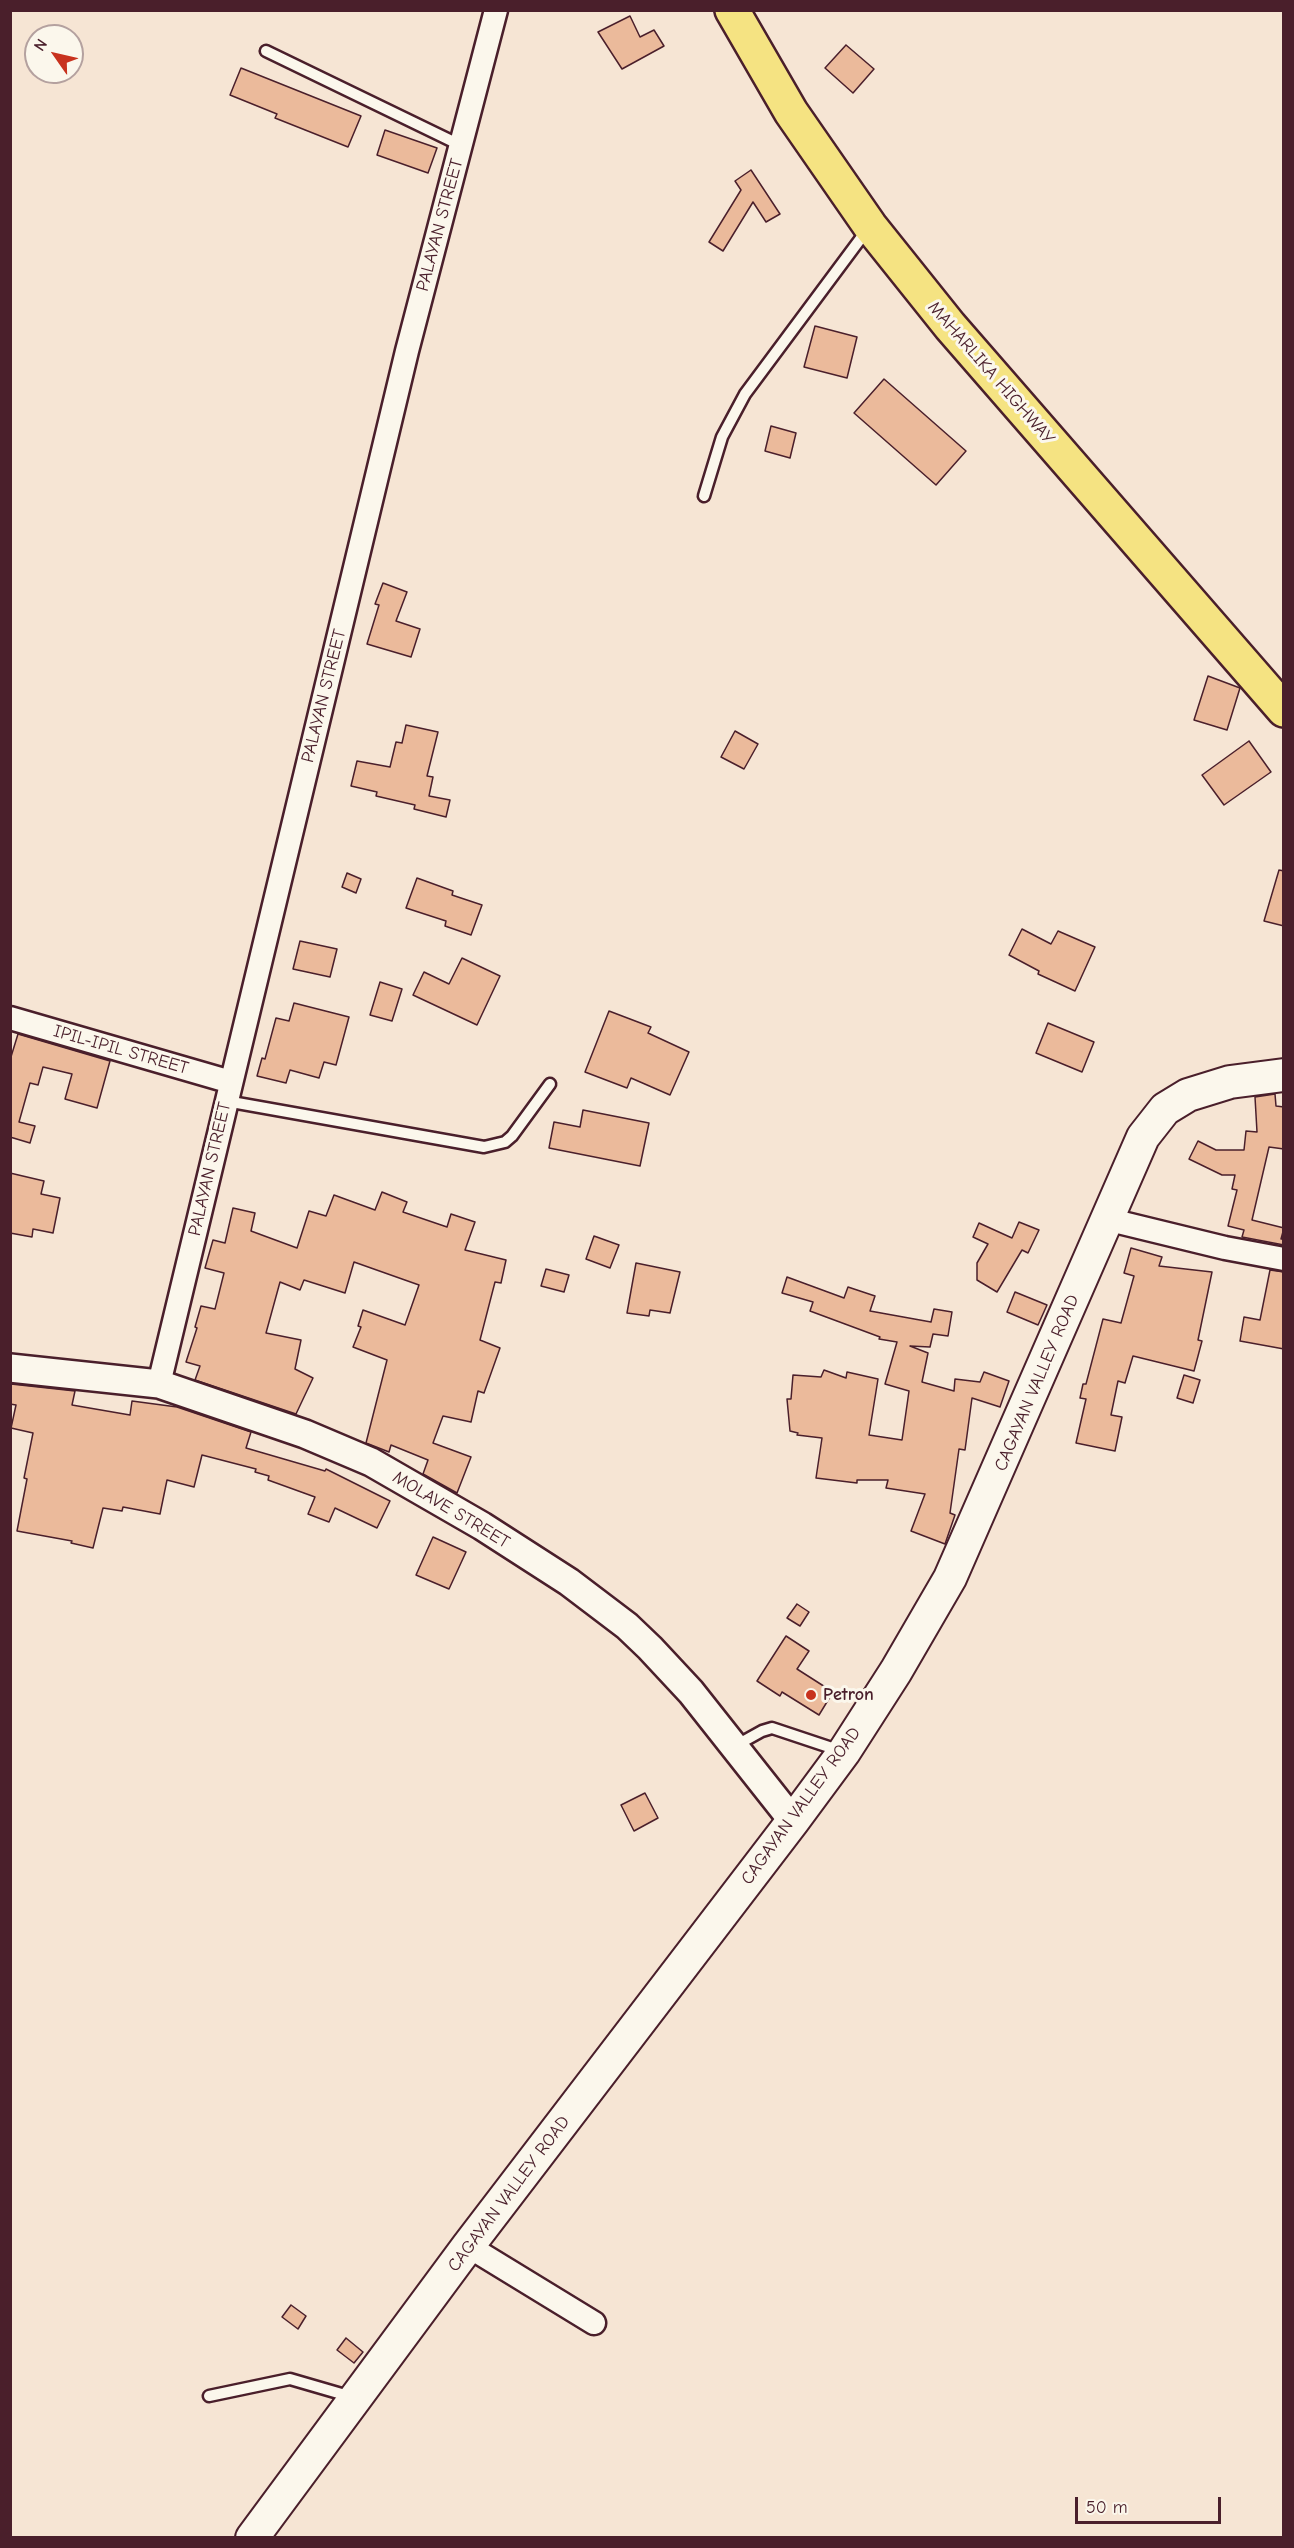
<!DOCTYPE html>
<html>
<head>
<meta charset="utf-8">
<style>
	body { margin:0 }
	#map { position:relative; width:1294px; height:2548px; overflow:hidden; background:#f6e5d4; font-family:"Comic Neue",sans-serif }
	canvas { display:block }
	.frame { position:absolute; inset:0; border:12px solid #4a1f2b; pointer-events:none }
	.north { position:absolute; left:24px; top:24px; width:60px; height:60px; box-sizing:border-box; background:#fbf7ec; border:2px solid #b4a19f; border-radius:50%; rotate:304deg; font-size:16px; font-weight:700; line-height:24px; text-align:center; color:#4a1f2b }
	.north::after { content:''; display:block; margin:auto; width:21px; height:27px; background:#c8321e; clip-path:polygon(50% 0,100% 100%,50% 72%,0 100%) }
	.scale { position:absolute; left:1075px; top:2497px; width:146px; height:27px; box-sizing:border-box; border:3px solid #4a1f2b; border-top:0; padding-left:8px; font-size:18px; line-height:21px; white-space:nowrap; color:#4a1f2b; -webkit-text-stroke:4px #fbf7ec; paint-order:stroke }
</style>
</head>
<body>
<div id="map">
<canvas width="1294" height="2548"></canvas>
<div class="frame"></div>
<div class="north">N</div>
<div class="scale">50 m</div>
</div>
<script>
const ctx = document.querySelector('canvas').getContext('2d');
ctx.lineJoin = 'round';
function paint(path, color) {
  ctx.fillStyle = color;
  ctx.fill(path, 'evenodd');
}
function poly(rows) {
  const path = new Path2D();
  for (const r of rows) {
    path.moveTo(r[0], r[1]);
    for (let i = 2; i < r.length; i += 2) path.lineTo(r[i], r[i + 1]);
  }
  return path;
}
function stroke(path, color, width, dash) {
  ctx.strokeStyle = color;
  ctx.lineWidth = width;
  ctx.lineCap = dash ? 'butt' : 'round';
  ctx.setLineDash(dash || []);
  ctx.stroke(path);
}
function write(font, color, halo, rows, align = 'center') {
  ctx.font = font + ' "Comic Neue",sans-serif';
  ctx.lineWidth = 6;
  ctx.setLineDash([]);
  ctx.textBaseline = 'middle';
  ctx.strokeStyle = halo;
  ctx.fillStyle = color;
  for (const [text, x, y, turn = 0] of rows) {
    ctx.save();
    ctx.translate(x, y);
    ctx.rotate((+turn || 0) * Math.PI / 180);
    ctx.textAlign = isNaN(turn) ? turn : align;
    if (halo) ctx.strokeText(text, 0, 0);
    ctx.fillText(text, 0, 0);
    ctx.restore();
  }
}
const building = poly([
	[630,16,640,37,654,30,664,46,622,69,598,32,630,16],
	[846,45,874,69,853,93,825,68,846,45],
	[241,68,361,116,348,147,275,118,277,114,230,95,241,68],
	[385,130,437,148,428,173,377,155,385,130],
	[751,170,780,214,766,222,753,202,723,251,709,242,741,190,735,181,751,170],
	[815,326,857,337,847,378,804,367,815,326],
	[884,379,966,451,936,485,854,413,884,379],
	[771,426,796,433,790,458,765,451,771,426],
	[383,583,407,592,396,621,420,629,411,657,367,644,379,605,375,604,383,583],
	[1208,676,1240,688,1227,730,1194,720,1208,676],
	[406,725,438,732,427,776,433,777,429,796,450,800,446,817,414,809,415,805,376,796,377,792,351,786,357,761,390,767,396,742,402,743,406,725],
	[735,731,758,744,744,769,721,757,735,731],
	[1249,741,1271,772,1224,805,1202,775,1249,741],
	[1279,870,1284,871,1284,926,1264,921,1279,870],
	[347,873,361,879,356,893,342,887,347,873],
	[417,878,453,891,452,895,482,905,471,935,445,926,446,921,406,908,417,878],
	[1022,929,1051,944,1058,931,1095,947,1075,991,1038,974,1039,971,1009,955,1022,929],
	[300,941,337,949,330,977,293,969,300,941],
	[462,958,500,976,477,1025,413,995,424,972,449,984,462,958],
	[380,982,402,989,392,1021,370,1015,380,982],
	[294,1003,349,1017,336,1065,324,1062,319,1078,290,1070,286,1083,257,1076,262,1058,265,1059,276,1018,289,1021,294,1003],
	[609,1011,651,1027,648,1033,689,1052,670,1095,631,1078,627,1088,585,1072,609,1011],
	[1048,1023,1094,1042,1082,1072,1036,1053,1048,1023],
	[18,1034,110,1061,97,1108,65,1099,72,1074,43,1067,38,1085,30,1083,19,1122,35,1126,30,1143,10,1137,10,1060,18,1034],
	[1275,1094,1276,1106,1284,1107,1284,1149,1269,1147,1252,1220,1284,1228,1281,1239,1284,1239,1284,1245,1242,1237,1244,1230,1228,1226,1237,1190,1232,1189,1235,1175,1222,1175,1189,1159,1198,1141,1216,1150,1244,1150,1246,1131,1257,1132,1255,1097,1275,1094],
	[583,1110,649,1123,640,1166,549,1148,554,1122,580,1127,583,1110],
	[10,1173,44,1181,41,1194,60,1198,53,1233,33,1229,32,1237,10,1233,10,1173],
	[382,1192,407,1202,403,1212,447,1227,451,1214,475,1222,465,1250,506,1260,501,1283,495,1282,480,1340,500,1348,484,1393,478,1391,471,1422,443,1416,433,1443,471,1457,457,1493,423,1474,428,1460,391,1445,389,1452,366,1443,387,1360,353,1347,361,1327,358,1326,363,1310,405,1325,419,1285,354,1262,345,1293,304,1280,300,1290,280,1282,266,1333,301,1340,295,1369,313,1378,296,1414,195,1380,200,1366,186,1362,197,1328,195,1327,201,1306,215,1309,224,1273,205,1268,213,1240,225,1243,233,1208,255,1213,251,1231,297,1248,309,1211,326,1216,334,1195,375,1210,382,1192],
	[1019,1222,1039,1230,1028,1253,1022,1250,997,1292,977,1280,977,1263,988,1244,973,1237,979,1223,1012,1238,1019,1222],
	[594,1236,619,1245,610,1268,586,1259,594,1236],
	[1131,1248,1162,1257,1159,1266,1212,1272,1198,1340,1202,1341,1194,1371,1133,1356,1125,1383,1118,1381,1111,1415,1122,1417,1115,1451,1076,1443,1086,1399,1080,1398,1083,1384,1086,1384,1103,1319,1121,1323,1134,1276,1124,1273,1131,1248],
	[636,1263,680,1272,670,1313,650,1310,649,1316,627,1313,636,1263],
	[546,1269,569,1275,564,1292,541,1286,546,1269],
	[1270,1270,1284,1272,1284,1349,1240,1341,1244,1317,1260,1320,1270,1270],
	[787,1277,844,1298,848,1287,875,1296,870,1311,931,1322,934,1309,952,1312,948,1336,933,1334,930,1347,910,1346,928,1353,922,1382,954,1391,955,1379,980,1382,984,1372,1009,1381,1000,1407,972,1398,965,1450,959,1449,950,1513,955,1515,945,1544,911,1531,925,1494,886,1488,888,1480,857,1480,857,1483,816,1478,822,1438,797,1435,798,1433,790,1431,787,1399,791,1399,793,1375,821,1377,824,1370,846,1378,847,1372,878,1379,869,1435,902,1440,909,1391,885,1384,897,1342,879,1339,880,1337,810,1311,813,1302,782,1293,787,1277],
	[1015,1292,1047,1305,1038,1325,1007,1312,1015,1292],
	[1184,1375,1200,1380,1193,1403,1177,1398,1184,1375],
	[11,1384,75,1391,72,1405,130,1415,132,1401,177,1407,251,1432,246,1448,325,1471,326,1469,390,1501,377,1528,335,1508,329,1522,308,1514,315,1497,268,1480,269,1476,255,1472,256,1469,202,1455,194,1487,167,1480,160,1514,123,1507,122,1511,103,1508,93,1548,71,1543,72,1541,17,1531,27,1479,24,1478,33,1433,11,1428,16,1405,10,1404,11,1384],
	[433,1537,466,1552,449,1589,416,1575,433,1537],
	[797,1604,809,1612,800,1626,787,1618,797,1604],
	[786,1636,809,1651,797,1669,833,1692,819,1715,782,1692,780,1696,757,1681,786,1636],
	[645,1793,658,1818,634,1831,621,1805,645,1793],
	[291,2305,306,2316,298,2329,282,2317,291,2305],
	[346,2338,363,2352,354,2363,337,2350,346,2338]
]);
const service = poly([
	[266,51,460,145],
	[704,496,722,437,745,394,867,230],
	[226,1101,484,1147,505,1142,512,1136,550,1084],
	[735,1746,762,1731,772,1728,841,1751],
	[209,2396,290,2379,352,2397]
]);
const minor = poly([
	[10,1018,231,1082],
	[1106,1219,1225,1248,1284,1259],
	[159,1384,407,351,496,10],
	[468,2246,594,2323]
]);
const tertiary = poly([
	[10,1368,159,1384,305,1434,371,1462,482,1526,569,1582,627,1626,650,1648,691,1692,793,1821]
]);
const secondary = poly([
	[252,2538,468,2246,793,1821,844,1752,896,1671,950,1578,1143,1137,1165,1109,1188,1095,1230,1082,1284,1075]
]);
const trunk = poly([
	[732,10,791,112,870,226,950,326,1284,710]
]);
const markers = [
	[811,1695,6,"#c8321e"]
];
const streetNames = [
	["PALAYAN STREET",440,225,-75],
	["MAHARLIKA HIGHWAY",991,373,49],
	["PALAYAN STREET",324,696,-76],
	["IPIL-IPIL STREET",121,1050,16],
	["PALAYAN STREET",210,1169,-77],
	["CAGAYAN VALLEY ROAD",1037,1383,-67],
	["MOLAVE STREET",451,1510,31],
	["CAGAYAN VALLEY ROAD",801,1806,-54],
	["CAGAYAN VALLEY ROAD",509,2194,-53]
];
const poiNames = [
	["Petron",823,1695]
];
paint(building, '#ebba9b');
stroke(building, '#4a1f2b', 1.5);
stroke(service, '#4a1f2b', 15);
stroke(minor, '#4a1f2b', 27);
stroke(tertiary, '#4a1f2b', 32);
stroke(secondary, '#4a1f2b', 36);
stroke(trunk, '#4a1f2b', 38);
stroke(service, '#fbf7ec', 10);
stroke(minor, '#fbf7ec', 22);
stroke(tertiary, '#fbf7ec', 27);
stroke(secondary, '#fbf7ec', 32);
stroke(trunk, '#f5e382', 33);
for (const [x, y, r, color] of markers) {
  const dot = new Path2D();
  dot.arc(x, y, r, 0, 2 * Math.PI);
  ctx.fillStyle = color;
  ctx.fill(dot);
  stroke(dot, '#fbf7ec', 2);
}
write('18px', '#4a1f2b', '#fbf7ec', streetNames);
write('bold 18px', '#4a1f2b', '#fbf7ec', poiNames, 'left');
</script>
</body>
</html>
